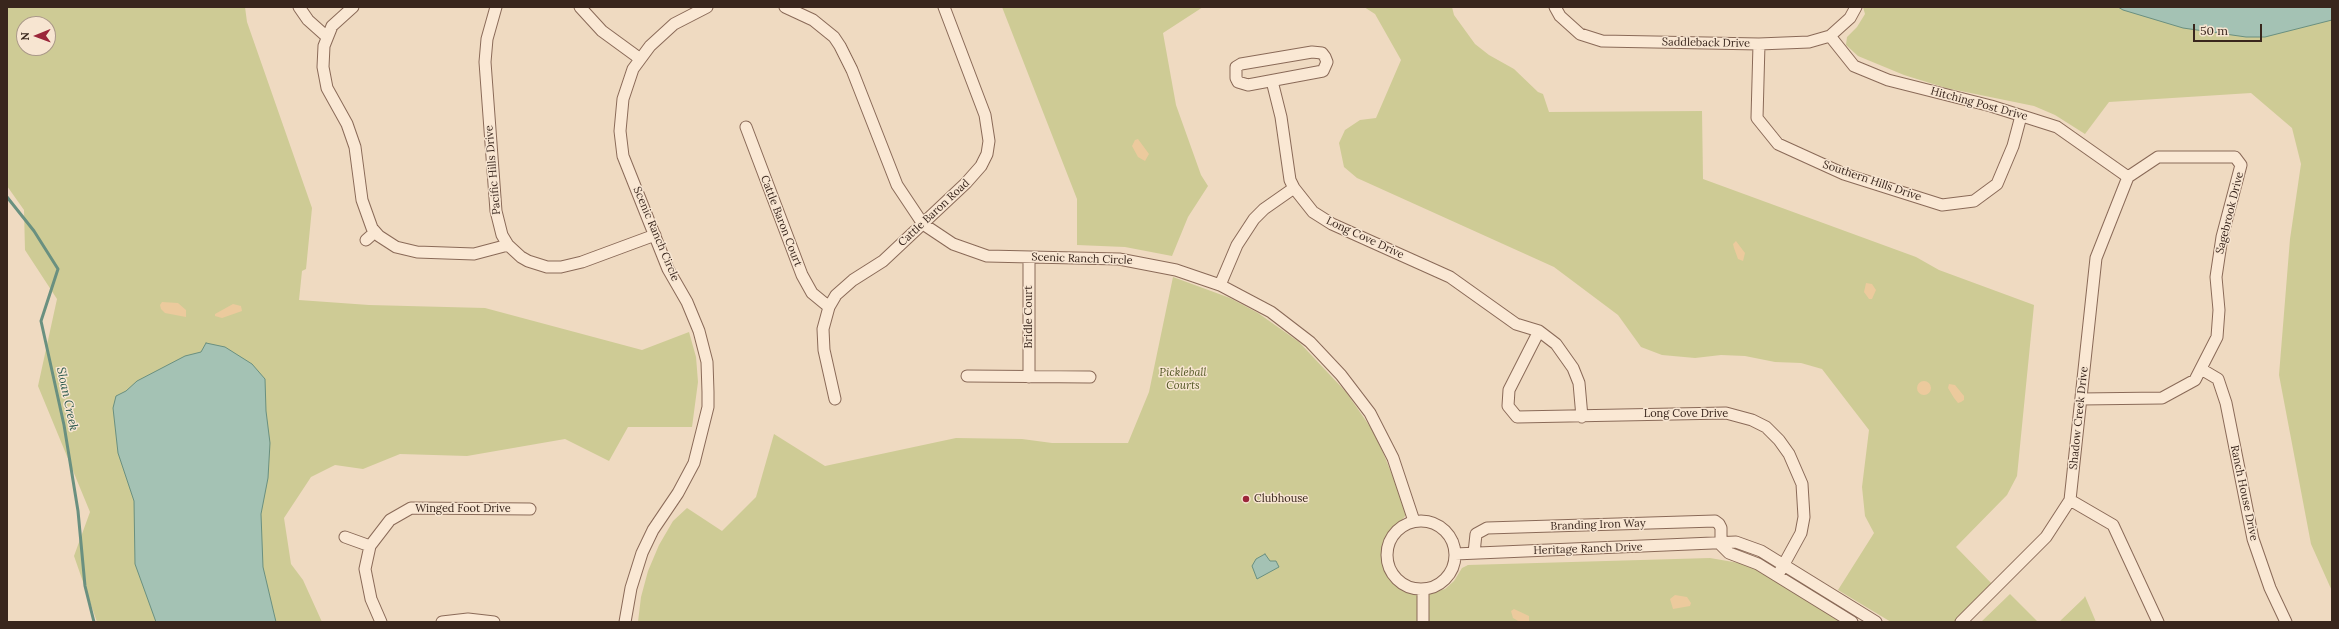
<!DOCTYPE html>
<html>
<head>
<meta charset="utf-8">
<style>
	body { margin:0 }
	#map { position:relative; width:2339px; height:629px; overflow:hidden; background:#efdac1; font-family:Lora,serif }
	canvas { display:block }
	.frame { position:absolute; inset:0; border:8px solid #39261d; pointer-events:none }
	.north { position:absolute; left:16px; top:16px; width:40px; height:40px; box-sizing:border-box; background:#f7e5d1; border:1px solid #ab9989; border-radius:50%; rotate:269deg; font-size:11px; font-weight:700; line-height:16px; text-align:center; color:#39261d }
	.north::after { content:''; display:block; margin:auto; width:14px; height:18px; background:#9b263a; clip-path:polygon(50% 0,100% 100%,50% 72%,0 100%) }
	.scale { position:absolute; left:2193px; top:24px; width:69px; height:18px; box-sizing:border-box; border:2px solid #39261d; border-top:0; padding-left:5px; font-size:12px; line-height:14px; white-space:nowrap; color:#39261d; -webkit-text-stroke:3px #f7e5d1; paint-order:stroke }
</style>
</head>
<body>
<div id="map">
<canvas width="2339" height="629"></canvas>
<div class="frame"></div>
<div class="north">N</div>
<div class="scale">50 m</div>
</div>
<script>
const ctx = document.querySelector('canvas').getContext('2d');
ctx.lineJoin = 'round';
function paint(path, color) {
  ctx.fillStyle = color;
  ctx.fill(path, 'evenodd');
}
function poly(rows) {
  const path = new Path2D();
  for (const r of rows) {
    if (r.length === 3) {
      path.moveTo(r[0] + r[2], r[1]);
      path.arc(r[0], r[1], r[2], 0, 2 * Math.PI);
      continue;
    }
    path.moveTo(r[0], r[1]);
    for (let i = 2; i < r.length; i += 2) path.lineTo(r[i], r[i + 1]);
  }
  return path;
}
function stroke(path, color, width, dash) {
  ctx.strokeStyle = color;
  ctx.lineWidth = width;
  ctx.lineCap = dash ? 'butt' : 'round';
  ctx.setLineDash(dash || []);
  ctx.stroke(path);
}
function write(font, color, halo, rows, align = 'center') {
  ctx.font = font + ' Lora,serif';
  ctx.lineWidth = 3;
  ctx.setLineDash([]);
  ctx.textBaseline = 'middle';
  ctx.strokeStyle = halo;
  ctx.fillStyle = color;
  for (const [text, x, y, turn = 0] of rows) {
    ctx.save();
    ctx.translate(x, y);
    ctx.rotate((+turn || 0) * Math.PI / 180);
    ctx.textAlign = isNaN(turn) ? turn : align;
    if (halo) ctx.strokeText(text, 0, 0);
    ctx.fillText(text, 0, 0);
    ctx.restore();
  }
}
const green = poly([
	[7,7,245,7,247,22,312,208,306,269,302,271,299,300,369,305,485,308,642,350,689,332,696,357,698,382,692,427,628,427,609,461,565,439,467,456,400,454,363,469,335,465,311,477,284,518,291,564,303,580,322,622,97,622,74,556,90,512,38,386,57,299,25,250,24,210,7,186],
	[24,24,48,24,48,48,24,48],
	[1002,7,1203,7,1163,33,1176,105,1201,175,1208,186,1188,217,1172,256,1125,247,1077,245,1077,199],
	[1364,7,1452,7,1454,15,1475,44,1489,55,1514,69,1538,92,1543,94,1549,112,1702,111,1703,179,1916,257,1939,270,2034,305,2017,476,2007,495,1956,547,1994,586,1957,622,1891,622,1838,590,1874,533,1865,516,1862,487,1869,430,1822,369,1801,363,1775,362,1745,356,1721,355,1695,358,1662,355,1641,347,1618,315,1554,267,1357,178,1344,167,1339,143,1345,130,1360,120,1376,118,1401,60,1375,14],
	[1863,7,2332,7,2332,591,2311,544,2279,375,2290,239,2301,164,2292,128,2251,93,2109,102,2085,134,2055,115,2034,106,1946,88,1904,75,1858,56,1846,45,1847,37,1857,27,1865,14],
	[1173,277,1230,298,1258,313,1299,342,1346,392,1371,428,1382,450,1406,509,1406,515,1401,521,1392,528,1387,535,1383,546,1382,557,1386,570,1391,579,1407,590,1413,593,1434,592,1445,589,1454,581,1462,568,1468,565,1710,558,1739,563,1757,570,1841,622,638,622,641,597,648,571,659,545,673,521,687,508,722,531,756,497,774,434,825,466,956,438,1022,439,1052,443,1128,443,1149,392],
	[2010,594,2038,622,1981,622],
	[2085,596,2096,622,2059,622,2084,598]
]);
const sand = poly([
	[1138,139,1149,154,1145,161,1138,157,1132,146,1135,140],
	[1736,241,1745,253,1743,261,1738,259,1734,248,1733,244],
	[1866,283,1872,284,1876,290,1872,299,1869,299,1864,292],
	[162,302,178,303,186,310,186,317,165,313,161,309,160,305],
	[233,304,241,306,242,311,222,318,215,316,215,314],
	[1924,388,7],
	[1949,384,1955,385,1964,396,1964,400,1961,402,1958,403,1954,398,1948,388],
	[1675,595,1687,597,1691,603,1690,606,1673,609,1670,599],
	[1514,609,1529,616,1529,622,1520,622,1513,618,1511,611]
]);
const water = poly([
	[2118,7,2332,7,2332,20,2265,37,2246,37,2183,28,2123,10,2118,7],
	[206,343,225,347,252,364,265,379,266,411,270,443,268,478,261,514,263,567,276,622,156,622,135,564,134,501,118,453,113,408,116,396,126,391,137,381,185,356,201,352,206,343],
	[1265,554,1270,561,1276,561,1279,567,1257,579,1252,566,1256,559,1265,554]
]);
const stream = poly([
	[7,197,34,231,58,269,41,321,64,425,78,511,85,586,94,622]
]);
const street = poly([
	[299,7,308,20,327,37],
	[353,7,332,26,324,46,323,67,327,88,347,124,355,147,362,200,372,228,379,236,396,247,417,252,474,254,508,245],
	[496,7,487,39,485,62,496,211,502,235,508,245,521,257,528,261,547,267,561,267,582,262,655,235],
	[580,7,602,31,639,58],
	[785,7,813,20,834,37,840,46,852,70,897,185,923,224,953,244,987,256,1119,259,1176,270,1220,285,1271,312,1310,342,1341,375,1370,413,1393,458,1414,521],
	[1555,7,1560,16,1580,34,1602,41,1759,44,1809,42,1830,36,1850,18,1856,7],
	[1830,36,1854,66,1888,80,1991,106,2057,127,2128,177],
	[1759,44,1757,118,1778,144,1844,174,1942,205,1974,201,1997,184,2013,146,2021,116],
	[1312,52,1322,53,1325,57,1327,62,1323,71,1248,85,1238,82,1236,78,1236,67,1241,64,1312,52],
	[1272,81,1281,117,1290,180,1294,188,1313,212,1332,224,1450,277,1516,324,1539,331,1509,390,1508,406,1517,417,1726,413,1752,420,1766,427,1779,440,1789,454,1802,484,1804,517,1801,533,1778,575],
	[746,127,802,275,812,293,829,307],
	[366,240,375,232],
	[1029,257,1029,377],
	[1220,285,1237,245,1254,219,1264,209,1294,188],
	[1539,331,1556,344,1573,368,1579,383,1582,417],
	[2201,369,2218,379,2226,403,2253,539,2270,588,2286,622],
	[967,376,1090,377],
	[835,399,824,350,823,329,829,307,836,295,853,280,883,261,966,183,981,166,987,154,989,141,985,115,944,7],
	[2081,399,2162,398,2195,380,2217,337,2219,310,2216,277,2222,237,2241,165,2235,157,2158,157,2128,177],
	[2070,500,2113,525,2158,622],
	[1421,555,34],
	[345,537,370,546],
	[1721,545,1729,553,1758,564,1852,622],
	[1474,553,1476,534,1487,528,1715,521,1719,524,1721,528,1721,545],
	[1455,554,1736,542,1761,551,1876,622],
	[1423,589,1423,622],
	[381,622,371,599,365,569,370,546,390,520,411,508,530,509],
	[442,622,468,619,494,622],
	[625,622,631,588,642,553,653,530,678,493,694,463,708,407,708,392,707,362,699,331,687,302,668,269,623,156,620,131,623,99,633,69,650,46,674,24,707,7],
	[1961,622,2046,537,2070,500,2096,258,2128,177]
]);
const markers = [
	[1246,499,4,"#9b263a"]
];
const streetNames = [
	["Saddleback Drive",1706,43,1],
	["Hitching Post Drive",1979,104,15],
	["Pacific Hills Drive",493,170,-95],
	["Southern Hills Drive",1872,181,19],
	["Cattle Baron Road",934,213,-43],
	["Sagebrook Drive",2230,213,-76],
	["Cattle Baron Court",781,221,69],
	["Scenic Ranch Circle",656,234,67],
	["Long Cove Drive",1365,238,25],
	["Scenic Ranch Circle",1082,259,2],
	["Bridle Court",1029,317,-90],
	["Long Cove Drive",1686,414],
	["Shadow Creek Drive",2079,418,-84],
	["Ranch House Drive",2244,493,78],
	["Winged Foot Drive",463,509],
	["Branding Iron Way",1598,525,-2],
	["Heritage Ranch Drive",1588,549,-2]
];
const parkNames = [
	["Pickleball",1183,373],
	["Courts",1183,386]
];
const poiNames = [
	["Clubhouse",1254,499]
];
const waterNames = [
	["Sloan Creek",67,399,78]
];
paint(green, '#cecb95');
paint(sand, '#ecca9d');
paint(water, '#a4c2b4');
stroke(water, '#6a9080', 1);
stroke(stream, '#6a9080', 3);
stroke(street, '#8a6a58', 13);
stroke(street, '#fae8d4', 11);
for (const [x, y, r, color] of markers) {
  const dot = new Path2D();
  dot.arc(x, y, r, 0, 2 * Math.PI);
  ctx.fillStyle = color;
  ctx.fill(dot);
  stroke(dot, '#f7e5d1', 1.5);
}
write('11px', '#39261d', '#f7e5d1', streetNames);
write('italic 11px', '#525623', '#f7e5d1', parkNames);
write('11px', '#39261d', '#f7e5d1', poiNames, 'left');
write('italic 12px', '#2b594e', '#f7e5d1', waterNames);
</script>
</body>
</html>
